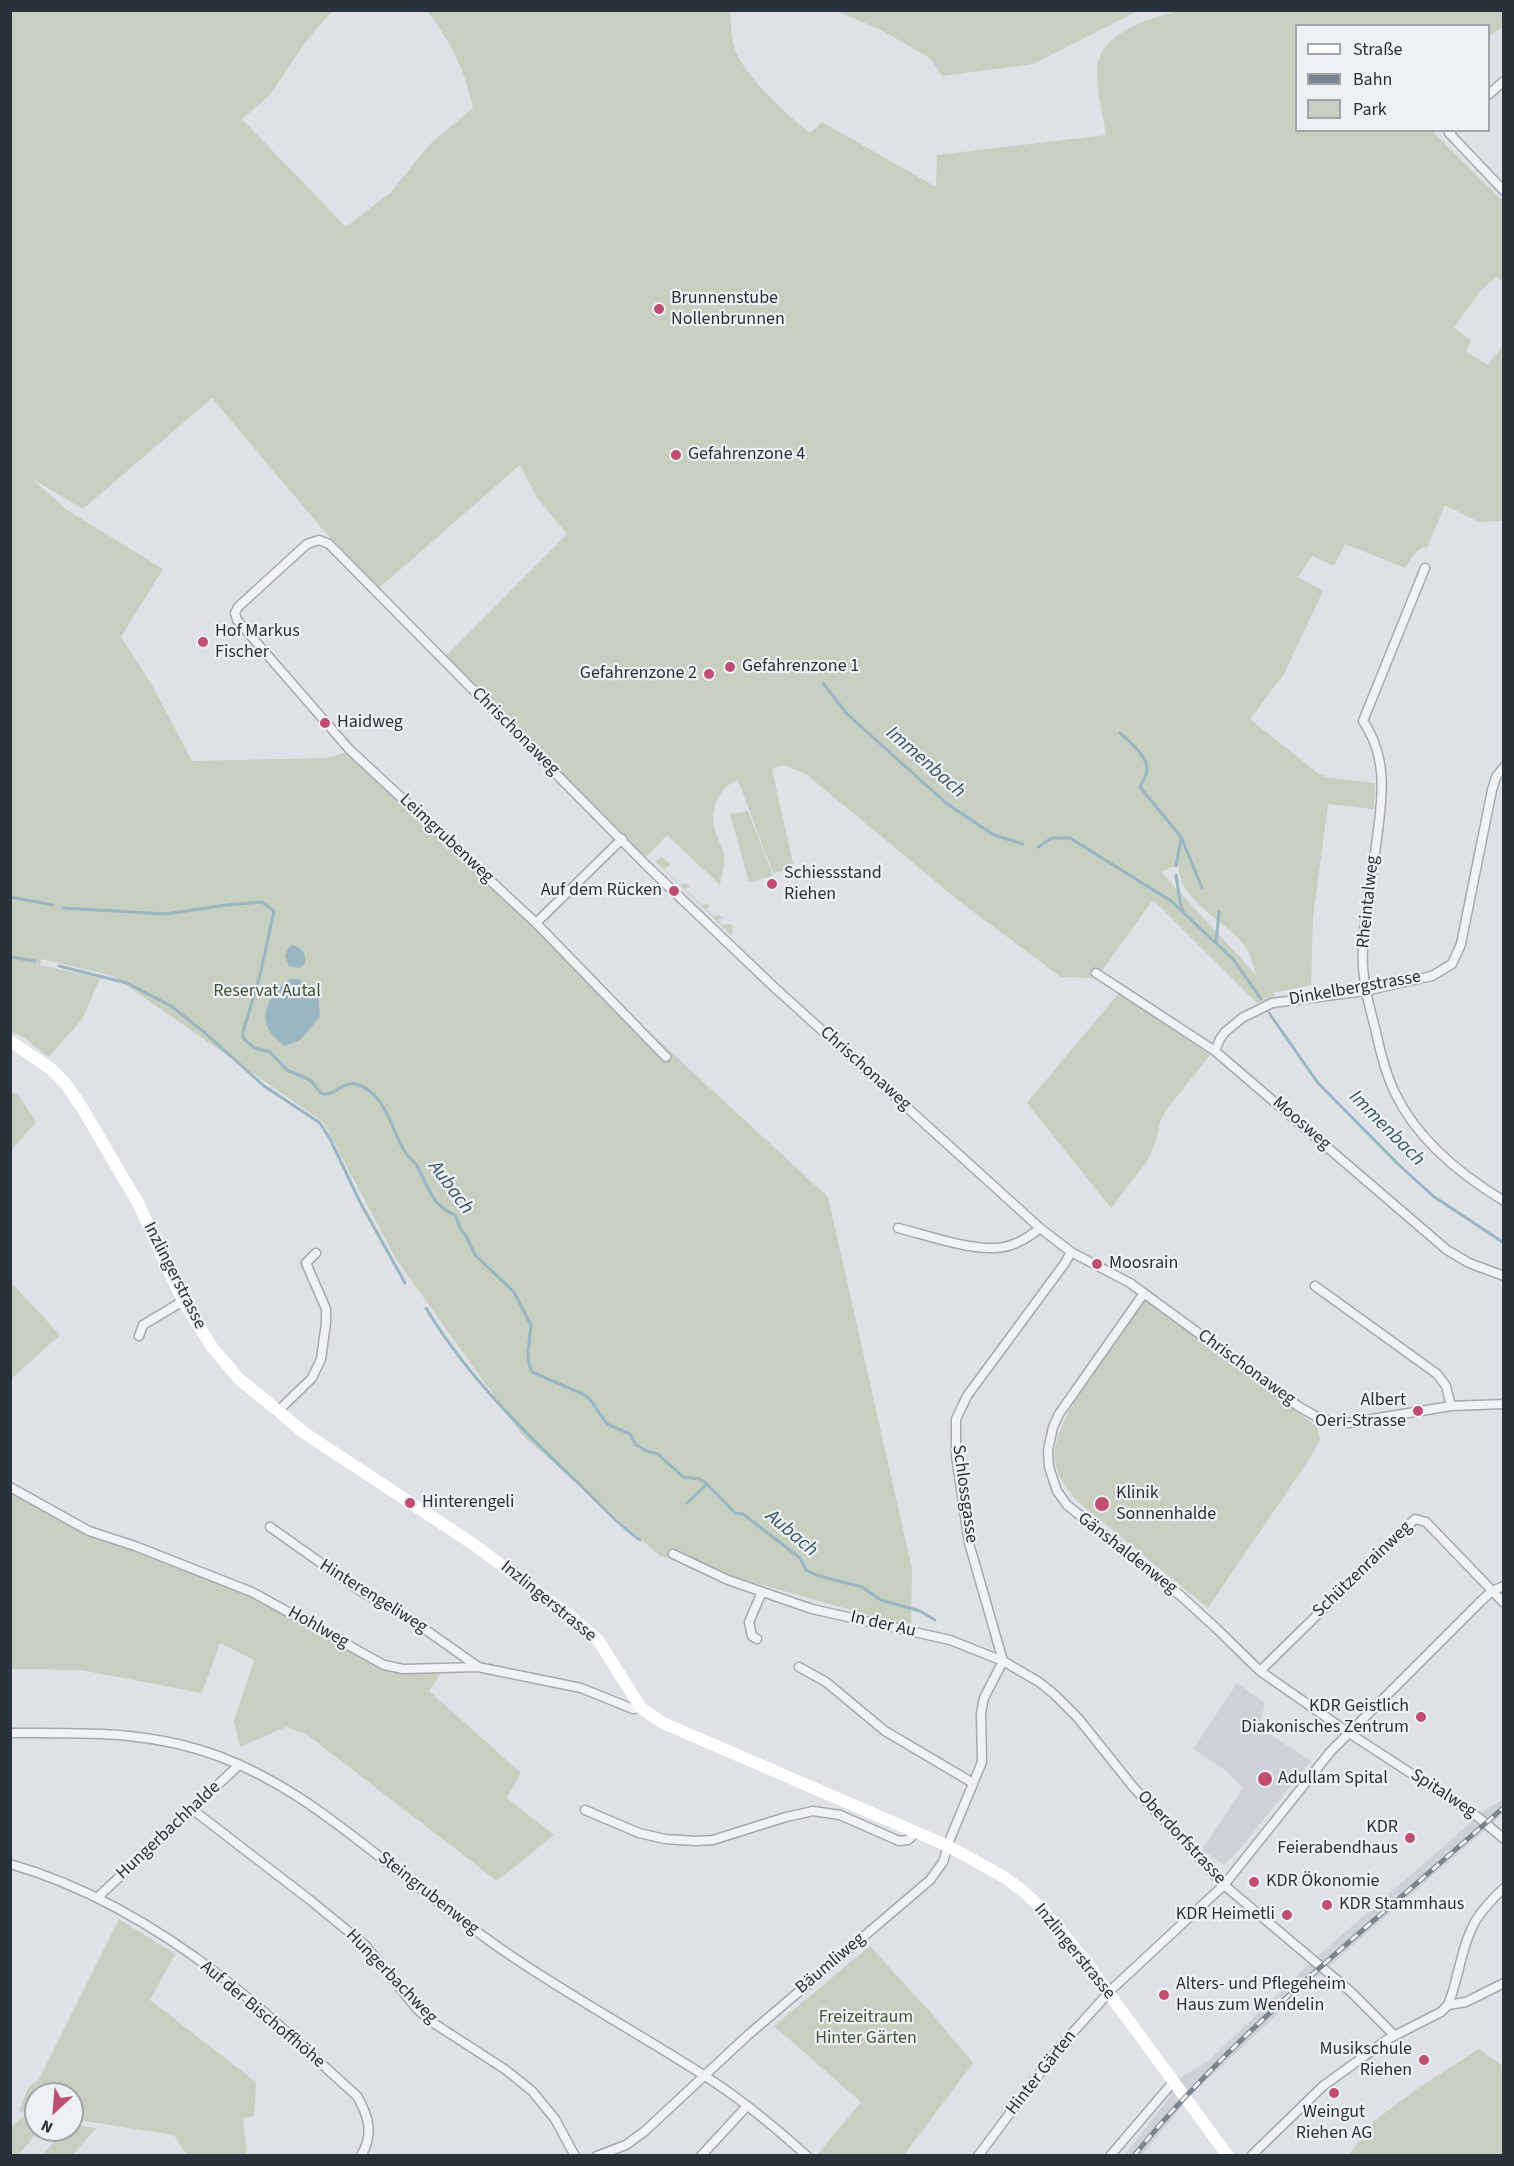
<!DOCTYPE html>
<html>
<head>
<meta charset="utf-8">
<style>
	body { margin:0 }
	#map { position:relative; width:1514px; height:2166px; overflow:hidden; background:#dee2e6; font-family:"Source Sans 3",sans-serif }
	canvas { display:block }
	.frame { position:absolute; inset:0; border:12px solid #29323b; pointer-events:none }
	.legend { position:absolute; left:1295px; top:24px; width:195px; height:108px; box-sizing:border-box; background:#edf1f4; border:2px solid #9fa5aa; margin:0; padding:8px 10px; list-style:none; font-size:18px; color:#29323b }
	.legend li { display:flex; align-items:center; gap:12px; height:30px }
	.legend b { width:30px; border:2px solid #9fa5aa }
	.north { position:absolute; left:24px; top:2082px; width:60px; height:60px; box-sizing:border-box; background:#edf1f4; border:2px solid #9fa5aa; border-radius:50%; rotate:206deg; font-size:16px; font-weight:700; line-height:24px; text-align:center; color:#29323b }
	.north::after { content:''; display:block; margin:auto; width:21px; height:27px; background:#c04e71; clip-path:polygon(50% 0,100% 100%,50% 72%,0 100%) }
</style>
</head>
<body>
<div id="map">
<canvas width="1514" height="2166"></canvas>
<div class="frame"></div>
<ul class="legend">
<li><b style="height:8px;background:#fff"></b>Straße</li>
<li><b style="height:8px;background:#79848e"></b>Bahn</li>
<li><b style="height:16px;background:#c6cfc0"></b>Park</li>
</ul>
<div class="north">N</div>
</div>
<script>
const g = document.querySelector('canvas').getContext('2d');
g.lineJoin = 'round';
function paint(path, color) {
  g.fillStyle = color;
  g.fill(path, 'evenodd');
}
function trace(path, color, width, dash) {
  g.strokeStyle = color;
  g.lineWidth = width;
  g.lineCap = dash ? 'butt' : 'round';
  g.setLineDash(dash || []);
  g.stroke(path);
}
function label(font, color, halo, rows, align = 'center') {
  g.font = font + ' "Source Sans 3",sans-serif';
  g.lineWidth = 4.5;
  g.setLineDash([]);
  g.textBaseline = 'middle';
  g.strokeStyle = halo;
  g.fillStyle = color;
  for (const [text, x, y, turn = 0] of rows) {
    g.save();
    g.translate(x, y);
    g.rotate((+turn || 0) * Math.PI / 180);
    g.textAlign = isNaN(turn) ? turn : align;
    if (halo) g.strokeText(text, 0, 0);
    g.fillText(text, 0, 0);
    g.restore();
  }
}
const built = new Path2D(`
	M1237,1683L1265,1703L1259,1727L1311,1761L1240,1849L1224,1865L1202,1850L1243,1788L1225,1770L1193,1749Z
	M1503,1799V1814L1317,1977L1194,2092L1142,2155L1124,2156L1169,2098L1174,2081L1207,2062L1313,1960L1485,1810Z`);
const green = new Path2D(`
	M10,11H332L304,44L269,96L242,119L346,227L391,192L430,144L473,108C463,65 453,46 427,11H732L730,13C731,23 731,36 734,46C742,75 787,114 810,133L822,122L936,187L937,155L1106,135C1103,115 1097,92 1097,71C1098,32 1148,20 1177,11H1503V27L1489,36L1488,26H1296V130L1432,131L1503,201V282L1496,277L1480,291L1454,328L1471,340L1466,352L1488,365L1503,345L1504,521L1479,522L1445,505L1427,548L1423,547L1414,554L1405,568L1345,544L1334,566L1312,556L1298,577L1323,591L1284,674L1250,719L1319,774L1329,778L1375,783L1374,809L1328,804L1313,918L1311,985L1273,993L1275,996L1257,1003L1153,900L1101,972L1092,978L1061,977L1054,972L959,901L806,774L784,765L772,769L794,868L773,873L738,780C718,787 709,811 715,830C717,839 724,848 724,857C725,866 721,877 720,885L667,835L642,861L445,657L567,534L537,498L520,465L379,588L324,531L212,398L83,509L32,479L67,510L163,569L121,637L153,687L192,761L327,758L346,752L828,1197L912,1569L911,1627L660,1556L522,1435L396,1259L323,1122L113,976L41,959L40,965L100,978L83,1018L49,1057L23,1037L11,1031ZM1178,864C1180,904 1222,917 1244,945C1252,955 1252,964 1256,975L1161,872Z
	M836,11H1138L1033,64L942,76L930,58L879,29Z
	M748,811L773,876L749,882L730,814Z
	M661,857L671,865L664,868L680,885L686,883L690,887L685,889L702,905L708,903L710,907L706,909L714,916L719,914L722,918L718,920L722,925L730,924L733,926L732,936L656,862Z
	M1119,993L1210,1055L1167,1109L1160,1122L1156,1141L1148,1160L1111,1208L1027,1103Z
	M11,1092L18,1094L36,1122L11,1151Z
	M11,1282L60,1335L11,1379H10Z
	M1145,1299L1317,1427L1320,1440L1308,1461L1208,1608L1077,1501C1067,1488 1057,1477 1055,1460C1050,1420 1121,1333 1145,1299Z
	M11,1489L75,1527L229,1583L379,1664L442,1671L429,1691L521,1773L507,1798L554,1835L497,1881L306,1734L286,1727L240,1747L234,1721L254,1660L220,1643L202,1693L81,1670L11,1669Z
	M119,1919L175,1954L150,2000L256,2082L254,2116L243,2118L247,2155H187L174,2135L72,2119V2094H36V2114L19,2111L29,2086L38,2081Z
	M870,1946L932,2014L973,2063L904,2155H820L818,2154L861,2102L774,2026Z
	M1479,2049L1503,2066V2155L1348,2156L1374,2121L1421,2086Z
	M24,2116L36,2117V2130H39L19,2155H11V2127Z
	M72,2124L96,2128L73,2155H43L64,2130H72Z`);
const water = new Path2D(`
	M293,945C302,949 307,953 305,963L299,968L289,966L285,955L289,947Z
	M290,979H298L318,989L320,1017L300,1040L286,1046C253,1026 264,998 290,979Z`);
const stream = new Path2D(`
	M823,683L847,714L946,803L994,835L1023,844
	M1120,733C1129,742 1147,755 1147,769C1148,775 1142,782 1140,787L1181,837L1202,888
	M1038,847L1052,838H1070L1171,901L1233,959L1261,999
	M1176,866L1181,838
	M1176,875L1180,902L1183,912
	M10,897L53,905
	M63,908L166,914L226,905L262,902L274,911L260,975L243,1032V1038L254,1048L270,1052L287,1070L310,1080L321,1093C335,1098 344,1078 359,1085C387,1096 391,1130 405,1152C408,1158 414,1160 417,1166C429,1187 430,1204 455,1215L461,1230L466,1236L475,1255L514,1292L531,1325L528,1352L529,1365L532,1372L585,1395L591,1401L607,1424L630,1434L636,1445L647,1451L658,1454L683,1477L700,1479L706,1483L735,1513L743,1514L800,1558L806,1570L816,1575L862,1587L881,1600L920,1611L935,1620
	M1216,942L1219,912
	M10,957L35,961
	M59,966L127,983L171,1006L204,1032L264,1086L320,1123L330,1139L360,1202L405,1283
	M1269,1013L1318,1083L1399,1165L1433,1196L1504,1243
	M426,1308C466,1375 523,1431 579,1484C599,1503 618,1525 640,1540
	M687,1503L707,1484`);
const street = new Path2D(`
	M1488,95L1504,81
	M1452,130L1449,133L1504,191
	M1425,568L1363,721C1391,762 1381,806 1375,853C1371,884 1364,916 1363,947C1361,975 1368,1002 1375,1028C1380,1050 1385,1072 1395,1093C1417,1139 1461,1175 1504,1201
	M536,923L622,839
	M1096,973L1215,1051L1447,1250L1469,1263L1504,1276
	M1215,1051L1220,1039L1225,1032L1242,1018L1272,1003L1365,991L1432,976L1452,964L1461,944L1492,790L1496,777L1504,767
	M666,1057L536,923L349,749L237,620L235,613L238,607L307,544L319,540L329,544L646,865L774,987L1040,1228L1071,1252L1130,1283L1298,1406L1322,1420L1348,1423L1451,1406L1504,1404
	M898,1228C926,1235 966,1249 994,1248C1011,1248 1028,1238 1040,1228
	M1315,1286L1437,1374L1446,1386L1451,1406
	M1144,1293L1059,1414L1053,1427L1048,1450L1049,1467L1057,1491L1067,1505L1181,1596L1216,1628L1260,1671L1349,1733L1478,1817L1504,1839
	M139,1336L143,1325L183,1301
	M277,1412L312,1378L321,1359L326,1323V1309L306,1263L316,1253
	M10,1487L89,1531L135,1546L252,1592L384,1665L403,1669L478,1667L581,1688L633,1709L641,1708
	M270,1527L362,1592L409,1618L477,1666
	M673,1554L728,1580L812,1609L950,1640L1003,1661L1039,1682L1054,1694L1078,1718L1134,1788L1224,1885L1350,1991L1394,2035
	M757,1639L752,1636L749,1622L762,1592
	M1003,1661L969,1543L956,1456V1419L967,1396L1065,1263L1071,1252
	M799,1667L826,1682L885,1731L973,1783
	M1260,1671L1415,1519L1426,1522L1504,1603
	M10,1733C85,1733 150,1730 221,1757C280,1780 322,1812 371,1850C416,1885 460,1921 507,1953C571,1997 640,2034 705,2076C741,2099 775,2127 807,2156
	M193,1810L310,1900L365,1945L417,2009L435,2024L506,2070L532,2091L555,2119L575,2156
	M585,1810L639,1833L665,1839L696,1841L713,1840L786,1817L813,1811L840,1815L899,1841L908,1840L917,1832
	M10,1864C87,1886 160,1929 223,1978C270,2014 313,2057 357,2096C369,2117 374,2134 361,2156
	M98,1897L239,1765
	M1448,2005C1459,1978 1461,1946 1476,1920C1484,1908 1493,1898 1504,1888
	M597,2156L626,2145L645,2131L748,2035L930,1880L943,1862L950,1839L982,1762L981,1713L984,1698L1003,1661
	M701,2156L747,2106
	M978,2156L1057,2050L1112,1989L1224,1885L1331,1751L1481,1601L1492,1591L1504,1586
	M1110,2156L1174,2081
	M1251,2156L1323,2086L1388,2039L1441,2012L1448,2005L1466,2002L1504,1983`);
const secondary = new Path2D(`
	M10,1041L51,1069L65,1083L81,1106L138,1203L183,1301L212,1347L239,1379L306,1434L473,1544L570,1616L598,1640L641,1708L663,1723L948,1846L1004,1877L1023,1891L1044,1911L1083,1958L1228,2156`);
const rail = new Path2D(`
	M1134,2156C1163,2119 1196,2085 1229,2052C1317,1966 1412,1889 1504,1807`);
const markers = [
	[659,309,6,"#c04e71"],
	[676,455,6,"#c04e71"],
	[203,642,6,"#c04e71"],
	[730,667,6,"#c04e71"],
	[709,674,6,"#c04e71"],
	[325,723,6,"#c04e71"],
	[772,884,6,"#c04e71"],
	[674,891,6,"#c04e71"],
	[1097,1264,6,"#c04e71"],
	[1418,1411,6,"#c04e71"],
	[410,1503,6,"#c04e71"],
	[1102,1504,8,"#c04e71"],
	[1421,1717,6,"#c04e71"],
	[1265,1779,8,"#c04e71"],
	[1410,1838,6,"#c04e71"],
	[1254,1882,6,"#c04e71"],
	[1327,1905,6,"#c04e71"],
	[1287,1915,6,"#c04e71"],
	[1164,1995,6,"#c04e71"],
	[1424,2060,6,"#c04e71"],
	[1334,2093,6,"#c04e71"]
];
const poiNames = [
	["Brunnenstube",671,299],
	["Nollenbrunnen",671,320],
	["Gefahrenzone 4",688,455],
	["Hof Markus",215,632],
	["Fischer",215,653],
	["Gefahrenzone 1",742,667],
	["Gefahrenzone 2",697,674,"right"],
	["Haidweg",337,723],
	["Schiessstand",784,874],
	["Riehen",784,895],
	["Auf dem Rücken",662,891,"right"],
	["Moosrain",1109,1264],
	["Albert",1406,1401,"right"],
	["Oeri-Strasse",1406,1422,"right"],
	["Klinik",1116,1494],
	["Sonnenhalde",1116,1515],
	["Hinterengeli",422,1503],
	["KDR Geistlich",1409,1707,"right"],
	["Diakonisches Zentrum",1409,1728,"right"],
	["Adullam Spital",1278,1779],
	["KDR",1398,1828,"right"],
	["Feierabendhaus",1398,1849,"right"],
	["KDR Ökonomie",1266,1882],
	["KDR Stammhaus",1339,1905],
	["KDR Heimetli",1275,1915,"right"],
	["Alters- und Pflegeheim",1176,1985],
	["Haus zum Wendelin",1176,2006],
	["Musikschule",1412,2050,"right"],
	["Riehen",1412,2071,"right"],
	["Weingut",1334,2113,"center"],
	["Riehen AG",1334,2134,"center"]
];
const streetNames = [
	["Chrischonaweg",515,732,45],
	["Leimgrubenweg",446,839,43],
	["Rheintalweg",1369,902,-84],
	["Dinkelbergstrasse",1355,989,-10],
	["Chrischonaweg",865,1069,42],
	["Moosweg",1301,1124,41],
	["Inzlingerstrasse",174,1276,63],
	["Chrischonaweg",1246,1368,36],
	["Schlossgasse",964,1494,82],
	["Gänshaldenweg",1127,1554,38],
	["Schützenrainweg",1363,1570,-44],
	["Hinterengeliweg",373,1597,32],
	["Inzlingerstrasse",548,1602,39],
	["In der Au",883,1625,13],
	["Hohlweg",318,1628,29],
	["Spitalweg",1443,1794,33],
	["Hungerbachhalde",169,1831,-43],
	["Oberdorfstrasse",1181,1838,47],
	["Steingrubenweg",428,1894,38],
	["Inzlingerstrasse",1074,1952,51],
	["Bäumliweg",831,1964,-40],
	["Hungerbachweg",391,1977,46],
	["Auf der Bischoffhöhe",262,2015,40],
	["Hinter Gärten",1042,2073,-52]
];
const parkNames = [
	["Reservat Autal",267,992],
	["Freizeitraum",866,2018],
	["Hinter Gärten",866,2039]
];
const waterNames = [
	["Immenbach",925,763,41],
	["Immenbach",1386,1129,45],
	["Aubach",450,1188,53],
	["Aubach",791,1534,40]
];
paint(built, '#ccd2d7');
paint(green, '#c6cfc0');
paint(water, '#9cb5c3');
trace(stream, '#9cb5c3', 3);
trace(street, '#a4aaaf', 11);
trace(street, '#f0f2f5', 8);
trace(secondary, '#fff', 12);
trace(rail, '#79848e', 5);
trace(rail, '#edf1f4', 3, [9]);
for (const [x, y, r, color] of markers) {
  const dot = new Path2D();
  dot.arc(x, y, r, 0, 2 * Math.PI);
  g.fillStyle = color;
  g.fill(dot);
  trace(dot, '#edf1f4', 2);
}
label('18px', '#29323b', '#edf1f4', poiNames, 'left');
label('18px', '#29323b', '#edf1f4', streetNames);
label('18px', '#425537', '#edf1f4', parkNames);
label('italic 20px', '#37566b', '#edf1f4', waterNames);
</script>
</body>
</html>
